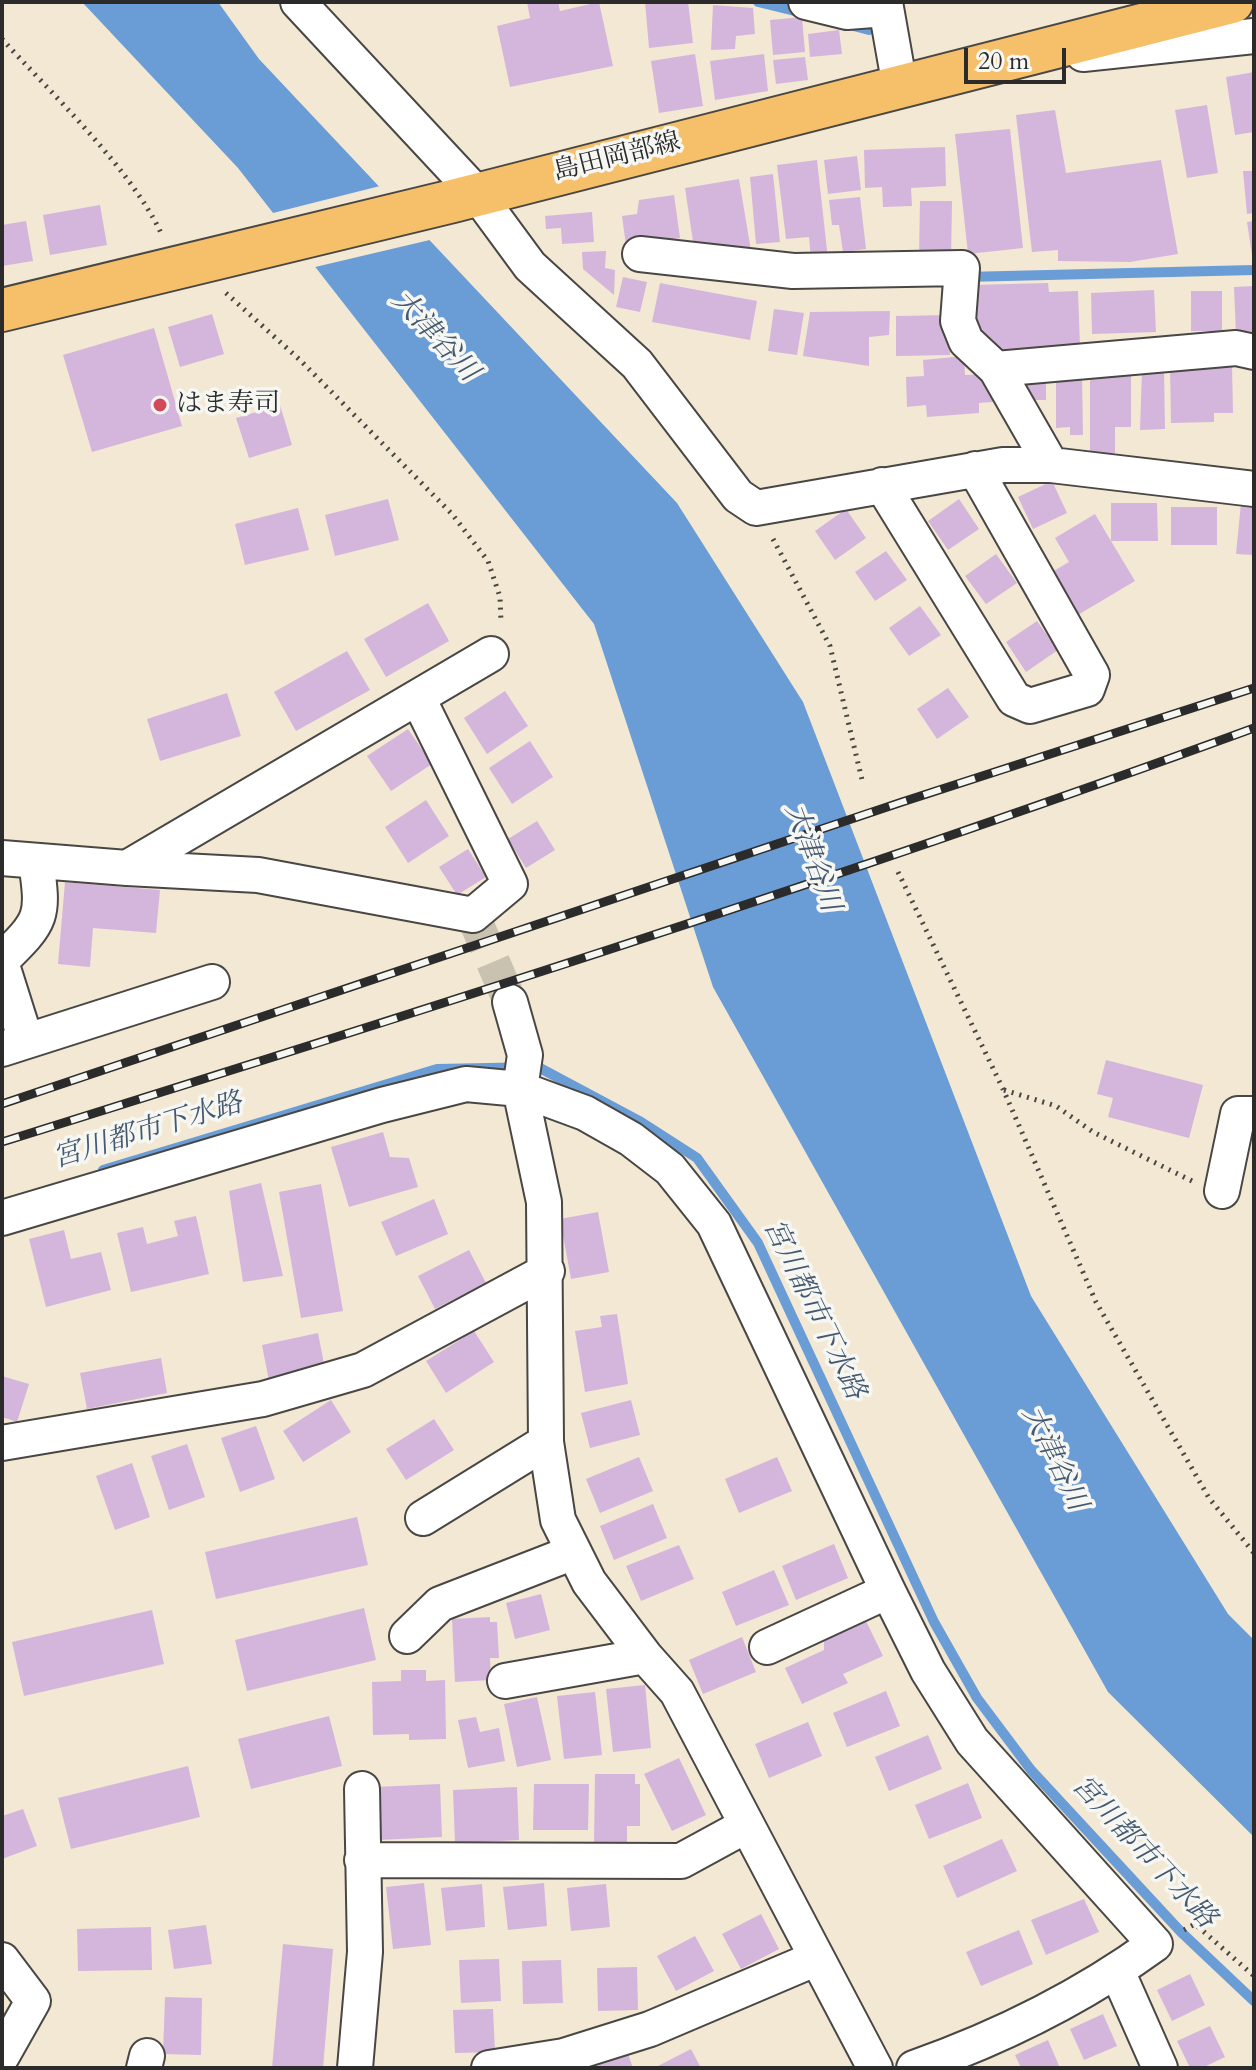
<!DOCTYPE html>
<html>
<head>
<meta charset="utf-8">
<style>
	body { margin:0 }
	#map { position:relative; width:1256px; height:2070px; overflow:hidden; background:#f2e8d3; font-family:Cardo,serif }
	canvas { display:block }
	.frame { position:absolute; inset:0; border:4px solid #2b2b2b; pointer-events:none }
	.scale { position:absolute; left:964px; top:48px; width:102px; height:36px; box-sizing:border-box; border:4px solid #2b2b2b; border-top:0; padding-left:10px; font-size:24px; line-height:28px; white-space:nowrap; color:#2b2b2b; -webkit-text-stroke:6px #f6f6f2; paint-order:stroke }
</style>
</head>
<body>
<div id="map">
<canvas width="1256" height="2070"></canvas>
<div class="frame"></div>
<div class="scale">20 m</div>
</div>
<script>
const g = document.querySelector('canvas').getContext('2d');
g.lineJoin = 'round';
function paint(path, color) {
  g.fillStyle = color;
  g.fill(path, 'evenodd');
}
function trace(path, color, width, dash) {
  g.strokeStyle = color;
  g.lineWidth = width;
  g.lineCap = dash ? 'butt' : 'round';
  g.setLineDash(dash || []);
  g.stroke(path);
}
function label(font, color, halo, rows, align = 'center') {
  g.font = font + ' Cardo,"Noto Serif JP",serif';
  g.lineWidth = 7;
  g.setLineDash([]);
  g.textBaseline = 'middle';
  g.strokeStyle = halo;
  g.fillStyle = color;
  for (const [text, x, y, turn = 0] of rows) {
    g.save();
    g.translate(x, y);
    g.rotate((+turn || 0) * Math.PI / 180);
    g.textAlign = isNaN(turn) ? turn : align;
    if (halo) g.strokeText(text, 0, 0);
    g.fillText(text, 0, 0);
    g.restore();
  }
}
const water = new Path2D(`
	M82,2H218L259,59L677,503L803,702L1031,1296L1228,1614L1254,1640V1837L1108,1692L713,987L594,624L238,168Z`);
const pier = new Path2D(`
	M384,185L434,239L311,268L269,214Z`);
const stream = new Path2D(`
	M758,2L803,13
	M850,25L869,30
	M965,277L1254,270
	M103,1170L437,1069L538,1067L641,1122L697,1158L758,1243L934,1622L977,1698L1031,1770L1181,1932L1254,2001`);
const building = new Path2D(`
	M527,2H558L560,11L599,2L613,66L510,87L497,26L530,18Z
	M645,2H688L693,43L649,48Z
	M713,5L753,8L755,34L736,36L735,49L711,50Z
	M802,17L805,52L773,55L770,20Z
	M839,30L842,54L810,57L808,34Z
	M695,54L703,106L659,113L651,61Z
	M764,54L768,91L715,100L710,61Z
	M805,57L808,80L776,84L773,60Z
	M1254,72V132L1235,135L1226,77Z
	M1207,105L1218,173L1187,178L1175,110Z
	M1055,110L1066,173L1161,160L1178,254L1130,262L1058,261V250L1032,252L1016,115Z
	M1010,129L1023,248L968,254L955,134Z
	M945,147L946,186L911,188L912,206L883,207L882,187L865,188L864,150Z
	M857,156L861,190L828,194L824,160Z
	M817,160L828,259L811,260L809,237L786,239L777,165Z
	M1243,171H1254V213L1247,214Z
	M773,174L780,242L756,244L750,177Z
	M739,179L751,251L695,255L685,188Z
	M674,195L680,238L626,245L622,216L637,214L639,200Z
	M860,197L866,249L843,252L839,225H832L829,200Z
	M920,201H952L951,259L919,258Z
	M100,205L107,245L50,255L43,215Z
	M592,212L594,242L562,244L561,228L546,229L545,216Z
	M26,221L33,261L2,266V225Z
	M1254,221V254L1252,255L1247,222Z
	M606,251L605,268L615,270L614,295L583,269L582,252Z
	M623,277L647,282L640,312L616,307Z
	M660,283L757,301L750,340L652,322Z
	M1048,283L1049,292L1078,291L1080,347L990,352L973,331L972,285Z
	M1254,286V335L1236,336L1234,287Z
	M1154,290L1156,332L1092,334L1091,293Z
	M1191,291H1222V331H1191Z
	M774,309L804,313L797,355L768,351Z
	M890,311L889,335L869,337V366L803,356L810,312Z
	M212,314L224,354L180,367L168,327Z
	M950,315V355L896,356V316Z
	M154,328L182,426L92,452L63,355Z
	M964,356L965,375L991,374L993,402L979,403V413L927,417L926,405L907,407L906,377L924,376L923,360Z
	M1232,365L1233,413H1214V422L1171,423L1170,366Z
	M1164,369L1165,429L1140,430L1142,370Z
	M1090,370H1131V427H1115V453H1090Z
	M1046,374V400H1029V390H1018V375Z
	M1082,375L1083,435H1070V427L1056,428V376Z
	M280,405L292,445L249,458L236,418Z
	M1052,481L1067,513L1033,529L1018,497Z
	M388,499L399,540L335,556L325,515Z
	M959,499L979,529L948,550L928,521Z
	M1111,503H1157L1158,541H1111L1135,581L1071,619L1045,576L1069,562L1055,538L1095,514L1111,541Z
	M1241,503L1254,504V555L1236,554Z
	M1171,507H1217V545H1171Z
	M298,508L309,550L245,565L235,524Z
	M846,509L866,538L835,560L815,531Z
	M886,551L907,580L875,601L855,572Z
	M996,554L1017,583L986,604L965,576Z
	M428,603L449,641L386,677L364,639Z
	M920,606L941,635L909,656L889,628Z
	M1037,621L1058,650L1026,672L1006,642Z
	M347,651L370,690L296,731L274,692Z
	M948,688L969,717L937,739L917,709Z
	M505,691L528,726L487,754L464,718Z
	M227,693L241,736L160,761L147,719Z
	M408,729L432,764L391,791L367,756Z
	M530,741L553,777L512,804L489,768Z
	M426,800L449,836L408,863L385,827Z
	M537,821L555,850L526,868L508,839Z
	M468,849L486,877L457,895L439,867Z
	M65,882L160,890L156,933L93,928L90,967L58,964Z
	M1106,1060L1203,1085L1189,1138L1108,1117L1113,1098L1097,1094Z
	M383,1132L390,1157L409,1158L418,1187L349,1207L331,1147Z
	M261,1183L283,1276L243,1282L229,1191Z
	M321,1184L343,1311L301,1318L279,1192Z
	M434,1199L448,1234L396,1256L381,1222Z
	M598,1212L609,1272L571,1279L560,1219Z
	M196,1216L209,1274L131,1292L117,1233L143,1227L147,1244L178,1236L174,1221Z
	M64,1230L71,1259L101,1252L111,1290L46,1307L29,1239Z
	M469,1250L486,1283L435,1309L418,1276Z
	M617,1314L628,1384L585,1392L575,1331L602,1327L600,1316Z
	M474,1331L494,1362L446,1393L426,1361Z
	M318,1333L325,1369L269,1381L262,1345Z
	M161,1358L167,1393L87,1409L80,1373Z
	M2,1376L29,1384L17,1422L2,1417Z
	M331,1400L351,1432L303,1462L283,1431Z
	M631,1400L640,1435L590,1448L581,1413Z
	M434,1419L454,1450L406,1480L386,1449Z
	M256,1426L275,1479L240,1492L221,1438Z
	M187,1444L205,1497L169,1510L151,1456Z
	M639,1457L653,1491L600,1513L586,1479Z
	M777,1457L792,1491L739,1513L725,1479Z
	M132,1463L150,1517L115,1530L96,1476Z
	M653,1504L667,1538L614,1560L600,1526Z
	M357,1517L368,1565L216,1599L205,1552Z
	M834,1544L848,1578L796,1600L782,1566Z
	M679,1545L694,1579L641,1601L626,1566Z
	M774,1570L789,1605L736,1626L722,1592Z
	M541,1594L550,1630L515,1639L506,1603Z
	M364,1608L376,1660L247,1691L235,1640Z
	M152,1610L164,1664L24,1696L12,1642Z
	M490,1617V1622H497L499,1658H490L491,1680L455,1682L452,1619Z
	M866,1621L883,1656L843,1674L848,1683L802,1704L785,1668L824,1650V1640Z
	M742,1637L756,1672L703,1694L689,1660Z
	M401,1670H426V1681L445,1680L446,1739L409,1740V1734L373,1735L372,1682L401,1681Z
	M645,1685L651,1748L613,1752L606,1689Z
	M886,1691L900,1726L847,1747L833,1713Z
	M595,1692L602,1755L564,1759L557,1696Z
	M537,1697L551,1760L517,1767L504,1704Z
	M329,1716L342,1766L251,1789L238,1739Z
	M476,1717L480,1732L499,1728L505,1761L468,1768L458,1720Z
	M808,1722L822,1756L769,1778L755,1744Z
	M928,1735L942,1769L889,1791L875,1757Z
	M679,1758L706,1815L672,1831L644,1774Z
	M188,1766L200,1817L71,1849L58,1798Z
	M595,1774H635V1784H640V1826H627V1847L594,1846Z
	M968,1783L982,1818L929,1839L915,1805Z
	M440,1784L442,1837L378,1840L375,1787Z
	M534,1784H589L588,1830H533Z
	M517,1787L519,1840L455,1843L453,1790Z
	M23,1809L37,1846L2,1859V1816Z
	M1002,1839L1017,1871L957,1898L943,1866Z
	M424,1883L431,1945L393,1949L386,1887Z
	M544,1883L547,1926L508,1930L503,1887Z
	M482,1884L485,1927L446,1931L441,1888Z
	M606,1884L610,1927L571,1931L567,1888Z
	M1084,1899L1099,1932L1046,1955L1031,1920Z
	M761,1914L779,1949L741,1969L722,1934Z
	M206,1925L212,1964L174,1969L168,1930Z
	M151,1927L152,1970L78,1971L77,1929Z
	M1019,1930L1033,1964L981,1986L966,1952Z
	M695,1936L714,1971L676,1991L657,1956Z
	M283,1944L333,1949L323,2068H272Z
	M499,1959L501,2001L461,2003L459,1960Z
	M561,1960L563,2003L523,2004L522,1961Z
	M637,1967L638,2010L598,2011L597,1968Z
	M1190,1974L1205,2005L1172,2021L1157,1990Z
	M165,1997L202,1998L201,2055L163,2054Z
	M493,2009L495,2052L455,2053L453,2010Z
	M1103,2014L1117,2046L1084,2060L1070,2029Z
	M1210,2026L1225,2057L1202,2068H1190L1177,2041Z
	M1048,2040L1060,2068H1021L1015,2055Z
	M691,2049L701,2068H654Z
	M628,2054L633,2068H588V2067Z`);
const minorTunnel = new Path2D(`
	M473,915L510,1002`);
const path = new Path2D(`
	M2,39C50,92 131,169 161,233
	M226,293L300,360L452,514L488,561L500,597L501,622
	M773,539L830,646L863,784
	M898,872L1003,1089L1096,1302L1209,1498L1254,1553
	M1004,1090L1056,1106L1093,1132L1192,1181
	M1184,1930L1195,1924L1254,1976`);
const minor = new Path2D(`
	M298,2L477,194L530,266L637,364L738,496L756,508L1003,465H1051L1254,489
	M806,2L847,12L886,9
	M885,2L900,87
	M1083,54L1254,36
	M640,254L793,271L962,268L958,321L966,341L996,369L1051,465
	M996,369L1236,348L1254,352
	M882,485L1014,699L1030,706L1087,689L1092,675L975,469
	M2,858L127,868L491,654
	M127,868L258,875L473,915L510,884L418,698
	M2,960C43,920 44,917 36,861
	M2,965L26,1041
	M510,1002L525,1055L520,1089L544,1202L546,1442L558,1520L589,1582L645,1656L677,1692L875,2068
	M2,1049L212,982
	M1222,1191L1238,1114H1254
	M2,1218L382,1105L466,1084L520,1089L585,1113L631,1139L670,1169L714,1224L888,1591L928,1671L972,1741L1155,1944C1082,1997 999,2038 914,2068
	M2,1443L263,1399L363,1370L547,1271
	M423,1518L546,1442
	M407,1636L440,1604L574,1552
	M767,1647L888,1591
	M505,1681L645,1656
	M362,1860L681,1861L747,1825
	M2,1960L33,2001L2,2056
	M1117,1971L1160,2068
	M144,2068L147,2056
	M355,2068L365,1952L362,1789
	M489,2068L564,2056L650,2029L817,1958`);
const major = new Path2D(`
	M2,310L453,201L1232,2`);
const rail = new Path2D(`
	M2,1104L902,802L1254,688
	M2,1142C422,1011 841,879 1254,728`);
const markers = [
	[160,405,8,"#d1495b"]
];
const streetNames = [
	["島田岡部線",617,158,-14]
];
const poiNames = [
	["はま寿司",176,405]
];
const waterNames = [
	["大津谷川",434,337,47],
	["大津谷川",811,858,70],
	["宮川都市下水路",148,1132,-17],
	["宮川都市下水路",813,1310,64],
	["大津谷川",1053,1459,64],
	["宮川都市下水路",1143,1853,47]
];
paint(water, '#6a9dd6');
paint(pier, '#f2e8d3');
trace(stream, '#6a9dd6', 10);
paint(building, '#d4b6dd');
trace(minorTunnel, '#cac2b1', 34, [34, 17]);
trace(minor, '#494744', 38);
trace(major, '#494744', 46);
trace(path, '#494744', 5, [2, 6]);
trace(minor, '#fff', 34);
trace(major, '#f6c06b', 42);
trace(rail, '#2b2b2b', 9);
trace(rail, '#f6f6f2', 6, [18]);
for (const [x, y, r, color] of markers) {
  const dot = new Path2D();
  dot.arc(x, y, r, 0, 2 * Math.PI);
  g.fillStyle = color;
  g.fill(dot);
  trace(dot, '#f6f6f2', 3);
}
label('26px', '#2b2b2b', '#f6f6f2', streetNames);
label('26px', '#2b2b2b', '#f6f6f2', poiNames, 'left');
label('italic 28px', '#44596f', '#f6f6f2', waterNames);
</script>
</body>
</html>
